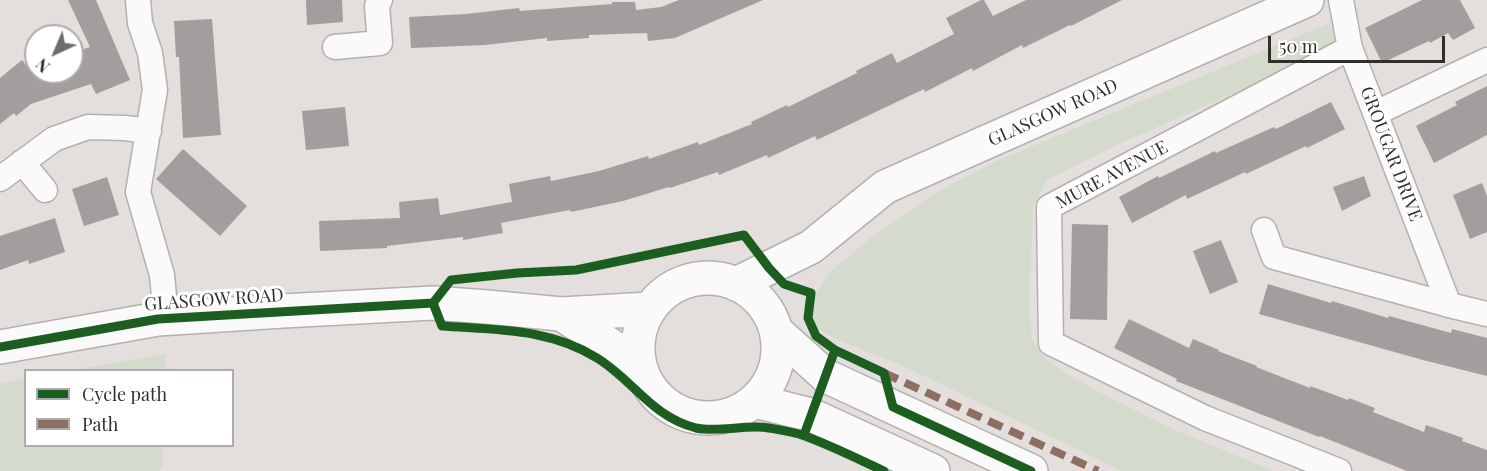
<!DOCTYPE html>
<html>
<head>
<meta charset="utf-8">
<style>
	body { margin:0 }
	#map { position:relative; width:1487px; height:471px; overflow:hidden; background:#e4dedc; font-family:"Playfair Display",serif }
	canvas { display:block }
	.legend { position:absolute; left:24px; top:369px; width:210px; height:78px; box-sizing:border-box; background:#fff; border:2px solid #adabab; margin:0; padding:8px 10px; list-style:none; font-size:18px; color:#312e2c }
	.legend li { display:flex; align-items:center; gap:12px; height:30px }
	.legend b { width:30px; border:2px solid #adabab }
	.north { position:absolute; left:24px; top:24px; width:60px; height:60px; box-sizing:border-box; background:#fff; border:2px solid #adabab; border-radius:50%; rotate:224deg; font-size:16px; font-weight:700; line-height:24px; text-align:center; color:#312e2c }
	.north::after { content:''; display:block; margin:auto; width:21px; height:27px; background:#706c6a; clip-path:polygon(50% 0,100% 100%,50% 72%,0 100%) }
	.scale { position:absolute; left:1268px; top:36px; width:177px; height:27px; box-sizing:border-box; border:3px solid #312e2c; border-top:0; padding-left:8px; font-size:18px; line-height:21px; white-space:nowrap; color:#312e2c; -webkit-text-stroke:4px #fff; paint-order:stroke }
</style>
</head>
<body>
<div id="map">
<canvas width="1487" height="471"></canvas>
<ul class="legend">
<li><b style="height:8px;background:#1b5e20"></b>Cycle path</li>
<li><b style="height:8px;background:#8d6e63"></b>Path</li>
</ul>
<div class="north">N</div>
<div class="scale">50 m</div>
</div>
<script>
const g = document.querySelector('canvas').getContext('2d');
g.lineJoin = 'round';
function paint(path, color) {
  g.fillStyle = color;
  g.fill(path, 'evenodd');
}
function trace(path, color, width, dash) {
  g.strokeStyle = color;
  g.lineWidth = width;
  g.lineCap = dash ? 'butt' : 'round';
  g.setLineDash(dash || []);
  g.stroke(path);
}
function label(font, color, halo, rows, align = 'center') {
  g.font = font + ' "Playfair Display",serif';
  g.lineWidth = 6;
  g.setLineDash([]);
  g.textBaseline = 'middle';
  g.strokeStyle = halo;
  g.fillStyle = color;
  for (const [text, x, y, turn = 0] of rows) {
    g.save();
    g.translate(x, y);
    g.rotate((+turn || 0) * Math.PI / 180);
    g.textAlign = isNaN(turn) ? turn : align;
    if (halo) g.strokeText(text, 0, 0);
    g.fillText(text, 0, 0);
    g.restore();
  }
}
const green = new Path2D(`
	M1328,24L1334,28L1337,40L1328,52L1290,70L1205,106L1121,143L1047,180L1033,206L1029,306L1032,339L1044,357L1064,372L1099,392L1164,425L1273,471H1122L899,364L838,340L816,328L812,311L814,296L829,273L869,239L939,191L999,160Z
	M166,354L165,370H72Z
	M25,379L26,446H162V468L158,471H0V383Z`);
const building = new Path2D(`
	M68,0H96L130,80L96,94L91,84L31,104L16,116L14,113L0,124V78L22,60L32,72H72V53L90,47Z
	M306,0H342L343,22L307,25Z
	M679,0H763L675,38L648,41L647,33L589,35V38L547,41V38L485,45L411,48L409,17L466,14L519,8L520,11L612,4V2H635L636,10L661,7Z
	M981,0H984L993,16L1026,0H1122L1071,26L1070,25L1023,48L1022,45L973,71L972,68L925,92L924,89L817,140L815,136L768,158L767,155L719,175L718,172L670,188L669,187L623,201L571,212L570,210L501,223L503,233L463,240V237L387,246V248L320,251L319,221L400,218L399,202L438,198L440,215L512,202L509,184L550,176L551,181L599,171L648,156L649,159L698,142L699,145L752,124L751,122L787,105L788,107L857,73L856,71L892,53L897,63L954,34L946,18Z
	M1422,0H1460L1475,28L1453,40L1448,33L1430,43L1429,41L1382,63L1365,28Z
	M212,19L221,135L183,138L179,57H176L174,21Z
	M1487,86V135L1434,163L1416,126L1457,105L1455,102Z
	M1331,102L1345,129L1307,148L1306,146L1246,174L1245,172L1187,199L1186,195L1132,223L1119,197L1158,176L1159,178L1215,151L1216,153L1274,127L1276,129Z
	M345,107L349,146L306,150L302,111Z
	M183,149L247,206L220,236L156,179Z
	M1364,176L1371,196L1342,211L1333,187Z
	M107,177L119,215L84,226L72,189Z
	M1482,183L1487,196V232L1470,239L1453,195Z
	M55,218L65,252L29,264L28,260L0,270V236Z
	M1072,224L1108,225L1107,320L1070,319Z
	M1221,240L1238,282L1210,294L1193,251Z
	M1268,284L1331,303L1332,301L1388,318L1389,316L1451,333L1452,329L1487,338V376L1423,360L1259,314Z
	M1129,319L1189,348L1193,339L1219,350L1218,351L1257,366L1256,367L1310,388V386L1348,400L1349,398L1375,408L1373,412L1424,432L1426,425L1463,438L1462,441L1487,450V471H1407L1320,436L1319,437L1176,381L1177,379L1114,348Z`);
const street = new Path2D(`
	M138,0L140,23L150,53L155,90L138,192L162,275L166,318
	M1341,0L1350,48L1449,305
	M335,47L380,43L377,6L380,0
	M1376,113L1487,60
	M22,162L45,190
	M0,179L54,139L88,127L125,128L149,131
	M1264,230L1274,257L1449,305L1487,314
	M1339,471L1205,418L1051,343L1049,207L1350,48`);
const secondary = new Path2D(`
	M638 348a70 70 0 1 1 140 0a70 70 0 1 1-140 0Z
	M736,284L811,247L885,187L1307,0
	M561,314L640,364
	M777,332L826,376L1031,471
	M0,347L158,319L283,311L433,303L487,307L561,314L650,309
	M755,401L811,415L933,471`);
const quiet = new Path2D(`
	M884,373L1098,471`);
const cycleway = new Path2D(`
	M433,303L451,280L517,273L576,270L744,235L769,268L784,284L811,293L808,318L816,336L835,350L884,373L893,407L1031,471
	M433,303L442,326C496,330 549,328 597,358C633,380 652,417 696,428C719,433 746,424 769,428C781,430 794,432 805,436C832,446 858,459 884,471
	M0,347L158,319L433,303
	M804,435L835,350`);
const streetNames = [
	["GLASGOW ROAD",1053,113,-24],
	["GROUGAR DRIVE",1391,154,69],
	["MURE AVENUE",1112,175,-28],
	["GLASGOW ROAD",214,300,-4]
];
paint(green, '#d4dbcc');
paint(building, '#a39e9d');
trace(street, '#b5b0ae', 27);
trace(secondary, '#b5b0ae', 36);
trace(street, '#fbfafa', 24);
trace(secondary, '#fbfafa', 33);
trace(quiet, '#8d6e63', 8, [15, 8]);
trace(cycleway, '#1b5e20', 9);
label('18px', '#312e2c', '#fff', streetNames);
</script>
</body>
</html>
